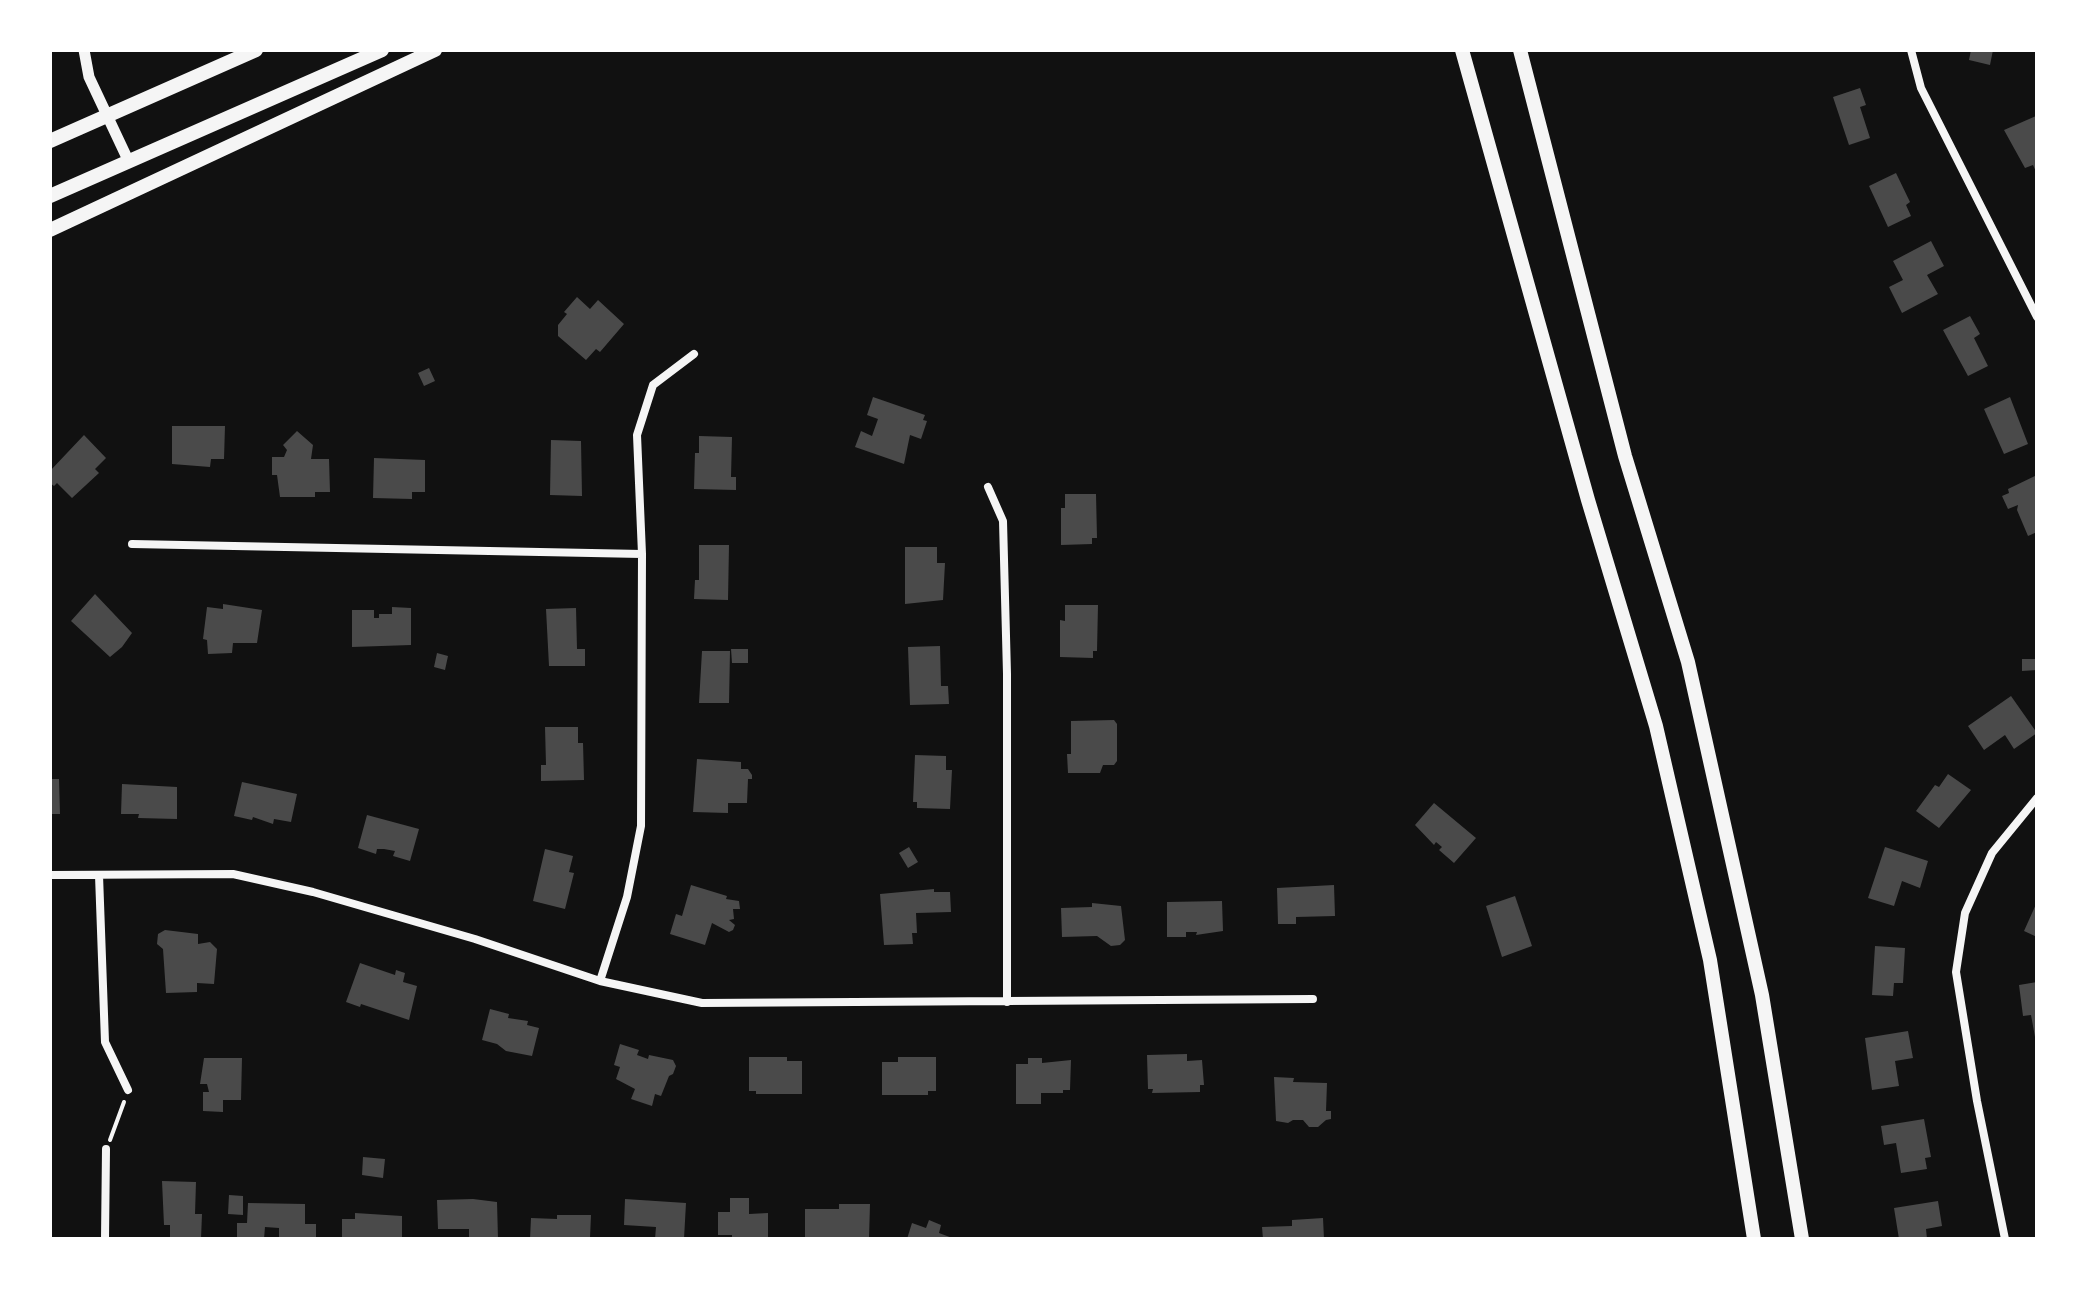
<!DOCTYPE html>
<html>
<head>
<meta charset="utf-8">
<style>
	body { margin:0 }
	#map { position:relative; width:2087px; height:1289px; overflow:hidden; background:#111; font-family:Rubik,sans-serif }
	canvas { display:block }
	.frame { position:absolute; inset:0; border:52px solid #fff; pointer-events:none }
</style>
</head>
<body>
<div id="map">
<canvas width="2087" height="1289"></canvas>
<div class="frame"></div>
</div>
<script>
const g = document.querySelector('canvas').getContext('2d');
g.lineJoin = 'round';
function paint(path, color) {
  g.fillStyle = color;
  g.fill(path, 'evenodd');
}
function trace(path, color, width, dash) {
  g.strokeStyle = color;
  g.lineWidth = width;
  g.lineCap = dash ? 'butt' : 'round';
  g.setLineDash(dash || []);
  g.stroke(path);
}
const building = new Path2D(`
	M1971,50H1993L1990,65L1969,60Z
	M1860,88L1866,105L1860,107L1870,138L1849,145L1833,97Z
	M2036,116L2037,118V174L2033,165L2025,168L2004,130Z
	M1896,173L1910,202L1906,205L1911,216L1888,227L1869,186Z
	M1931,241L1944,266L1927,275L1938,294L1902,313L1889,287L1903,280L1893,261Z
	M577,297L590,309L598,300L624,324L600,352L596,349L586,360L558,336V325L567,314L564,312Z
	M1970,316L1980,334L1974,338L1988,366L1968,376L1943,330Z
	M429,368L435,381L424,386L418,373Z
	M873,397L925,415L923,420L927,421L921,439L910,435L904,464L855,447L861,431L872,436L878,419L867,415Z
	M2010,397L2028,444L2004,454L1984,409Z
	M172,426H225L224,459H211L210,467L172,464Z
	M297,431L313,445L311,459H329L330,492H315V497H280L277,475H272V457H284L287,450L283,445Z
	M84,435L106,458L95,469L99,473L72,498L57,483L54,486L50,483V471Z
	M699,436L732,437L731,477H736V490L694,489L695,453H699Z
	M551,440L581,441L582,496L550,495Z
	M374,458L425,460V492H412V499L373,498Z
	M2037,475V532L2028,536L2017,510L2018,505L2008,509L2002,496L2009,493L2008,489Z
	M1065,494H1096L1097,538H1092V544L1061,545V508H1065Z
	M699,545H729L728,600L694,599L695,580H699Z
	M905,547H937V563H945L943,600L905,604Z
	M95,594L132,633L122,647L110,657L71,621Z
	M223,604L262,610L257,643H233L232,653L208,654L207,640L203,639L207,607L223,609Z
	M1065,605H1098L1097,651H1093V658L1060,657V620L1065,621Z
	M392,607L411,608V645L352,647V610H374V618H379V614H392Z
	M576,608L577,649H585V666H549L546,609Z
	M940,646L941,686H948L949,704L910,705L908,647Z
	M731,649H748V663H732Z
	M702,651H730L729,703H699Z
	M437,653L448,656L445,670L434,667Z
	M2022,659H2037V670L2022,671Z
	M2011,696L2037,733L2014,749L2005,735L1984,750L1968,726Z
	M1114,720L1117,724V761L1114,765H1103L1100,773H1068L1067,754H1071V721Z
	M545,727H578V743H583L584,780L541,781V765H546Z
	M915,755L946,756V770H952L950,809L917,808V802H913Z
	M697,759L741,762V769H748L752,775V779H748L747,803H728V813L693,812Z
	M1948,774L1971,790L1939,828L1916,811L1935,785L1939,787Z
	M50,779H59L60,814H50Z
	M242,782L297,794L291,822L274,819L273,824L253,817L252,820L234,816Z
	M122,784L177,787V819L138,818L139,814H121Z
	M1434,803L1476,838L1454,863L1439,850L1442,847L1436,842L1434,845L1415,825Z
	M367,815L419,829L410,861L393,856L395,851L384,849H377L376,854L358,848Z
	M909,847L918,862L908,868L899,853Z
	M1885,847L1928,861L1920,888L1902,881L1894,906L1868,898Z
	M545,849L573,856L569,872L574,873L565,909L533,901Z
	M691,885L727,896L726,899L739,901L740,909H733L734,919L729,920L735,925L733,930L729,932L712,923L705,945L670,934L676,914L682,916Z
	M1334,885L1335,916L1296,917V924H1278L1277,888Z
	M934,889V892H950L951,912L916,913L917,933H912L913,944L884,945L880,894Z
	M1515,896L1532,946L1502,957L1486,906Z
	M1222,901L1223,931L1196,935L1197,932H1186V937H1167V902Z
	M2037,902V937L2024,931Z
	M1092,903L1121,906L1125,940L1120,945L1111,946L1097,936L1062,937L1061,908L1092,907Z
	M165,930L198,934V944L210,942L217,949L214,984L197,983V992L166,993L163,949L157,944L158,934Z
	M1875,946L1905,948L1903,983H1894L1893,996L1872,995Z
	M360,963L395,975L396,970L405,973L403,982L417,986L409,1020L361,1004L360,1007L346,1002Z
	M2037,982V1037H2035L2031,1015L2023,1016L2019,985Z
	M490,1009L509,1014L508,1018L528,1021L527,1025L539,1028L532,1056L506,1051L497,1044L482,1040Z
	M1908,1031L1913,1058L1895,1061L1899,1086L1872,1090L1865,1038Z
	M620,1044L639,1050L637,1055L648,1059L649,1055L673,1060L676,1066L673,1074L669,1076L661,1096L655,1094L652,1106L631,1099L635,1089L616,1079L620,1067L614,1065Z
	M1187,1054V1061L1202,1060L1204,1085H1200V1092L1152,1093L1153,1089H1148L1147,1055Z
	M749,1057H787V1061H802V1094H756V1091H749Z
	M898,1057H936V1091H928V1095H882V1062H898Z
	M204,1058H242L241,1100H223V1112L203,1111V1092H209L207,1084H200Z
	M1028,1058H1042V1063L1071,1060L1070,1090H1063V1093H1041V1104H1016V1064H1028Z
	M1274,1077L1294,1078L1293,1082L1327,1083L1326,1111H1331V1119L1326,1120L1318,1127H1309L1303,1120H1293L1288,1123L1276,1121Z
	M1924,1119L1931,1157L1925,1158L1927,1169L1901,1173L1896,1143L1884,1145L1881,1126Z
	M363,1157L385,1159L383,1178L362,1175Z
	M162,1181L196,1182L195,1214H202L201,1239H170V1225H164Z
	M229,1195L243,1196V1215L228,1214Z
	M730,1198H749V1214L768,1213V1239H732V1235H718V1212H730Z
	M473,1199L497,1202L498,1239H469V1229H438L437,1200Z
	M625,1199L686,1203L684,1239H655L656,1227L624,1225Z
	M1938,1201L1942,1226L1926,1229L1927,1239H1899L1894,1208Z
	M248,1203L305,1204V1224H316V1239H279V1228L265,1227L264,1239H237V1223H247Z
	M839,1204H870L869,1239H805V1209H839Z
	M355,1213L402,1216V1239H342V1219H355Z
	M557,1215H591L590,1238L530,1239L531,1218L557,1219Z
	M1323,1218L1324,1239H1263L1262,1227L1292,1226V1220Z
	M929,1220L941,1225L939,1233L955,1239H907L912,1223L926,1228Z`);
const path = new Path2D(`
	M110,1140L124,1102`);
const minor = new Path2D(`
	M1911,50L1921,88L2037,317
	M988,487L1003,521L1007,674V1002
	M132,544L642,554
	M50,875L233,874L313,892L475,939L600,981L702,1003L1313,999
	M99,875L105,1042L128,1090
	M600,981L627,897L641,826L642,554L637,435L653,385L694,354
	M105,1239L106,1149
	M2005,1239L1977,1101L1956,972L1965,913L1992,853L2037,798`);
const secondary = new Path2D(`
	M84,50L89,77L129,162`);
const trunk = new Path2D(`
	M1462,50L1588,500L1656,726L1710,960L1754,1239
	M1520,50L1625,456L1688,662L1762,995L1802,1239
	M50,141L256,50
	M50,196L382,50
	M50,230L435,50`);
paint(building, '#4a4a4a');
trace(path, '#f5f5f5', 4);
trace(minor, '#f5f5f5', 8);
trace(secondary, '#f5f5f5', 11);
trace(trunk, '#f5f5f5', 14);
</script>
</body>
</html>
